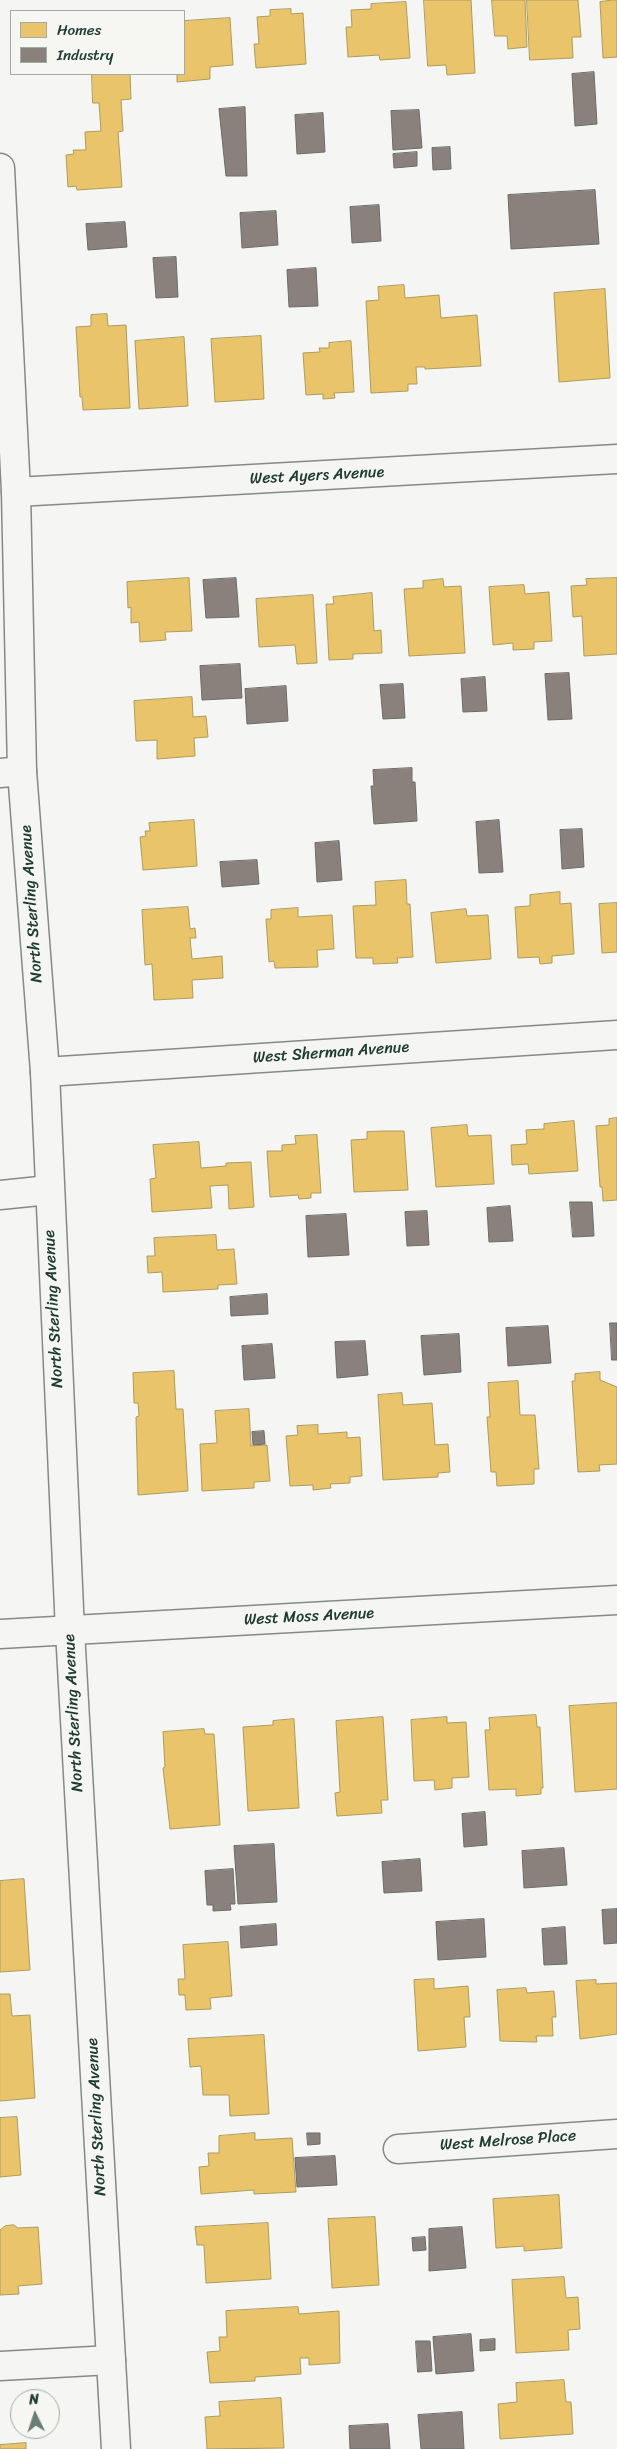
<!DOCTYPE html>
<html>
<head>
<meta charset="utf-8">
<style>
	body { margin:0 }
	#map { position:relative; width:617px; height:2449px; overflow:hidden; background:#f5f5f3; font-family:Sriracha,sans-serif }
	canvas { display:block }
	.legend { position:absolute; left:10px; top:10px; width:175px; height:65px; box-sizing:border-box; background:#f6f6f2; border:1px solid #a0aca6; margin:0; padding:6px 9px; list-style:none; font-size:15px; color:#1f3d34 }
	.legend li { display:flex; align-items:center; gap:10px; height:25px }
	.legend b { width:25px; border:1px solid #a0aca6 }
	.north { position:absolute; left:10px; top:2389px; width:50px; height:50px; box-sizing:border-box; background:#f6f6f2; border:1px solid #a0aca6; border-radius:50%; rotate:356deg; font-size:14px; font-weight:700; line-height:20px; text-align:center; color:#1f3d34 }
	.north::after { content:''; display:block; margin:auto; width:18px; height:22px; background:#6a7d77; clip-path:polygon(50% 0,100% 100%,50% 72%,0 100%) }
</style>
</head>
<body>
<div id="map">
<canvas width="617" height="2449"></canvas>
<ul class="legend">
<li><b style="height:14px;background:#e9c46a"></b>Homes</li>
<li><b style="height:14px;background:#8a817c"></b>Industry</li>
</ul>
<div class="north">N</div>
</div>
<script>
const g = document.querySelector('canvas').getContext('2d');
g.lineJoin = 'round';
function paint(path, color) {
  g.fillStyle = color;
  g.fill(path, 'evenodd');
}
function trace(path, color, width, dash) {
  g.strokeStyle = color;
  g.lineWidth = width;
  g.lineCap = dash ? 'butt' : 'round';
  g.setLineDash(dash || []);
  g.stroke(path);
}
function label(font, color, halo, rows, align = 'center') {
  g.font = font + ' Sriracha,sans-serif';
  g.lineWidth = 5;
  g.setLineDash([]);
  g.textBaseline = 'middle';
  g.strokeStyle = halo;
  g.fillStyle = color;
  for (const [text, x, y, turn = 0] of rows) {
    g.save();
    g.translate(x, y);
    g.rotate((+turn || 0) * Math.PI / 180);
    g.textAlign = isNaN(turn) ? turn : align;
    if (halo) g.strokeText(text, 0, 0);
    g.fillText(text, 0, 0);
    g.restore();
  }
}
const homes = new Path2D(`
	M424,0H471L475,73L447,75L446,65L428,66Z
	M492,0H525L527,47L508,49L507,36H495Z
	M527,0H578L581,37H572L573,58L530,60Z
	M613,0H617V57L603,58L600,2Z
	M406,2L410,58L380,60L379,55L348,57L346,27H352L351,10L371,9V4Z
	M291,9V14L303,13L306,64L256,68L254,44H259L257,17L270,16V10Z
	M230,18L233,65L210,67V79L177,82V74H184V21Z
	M92,74H130L131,99L121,100L123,131L118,132L122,187L77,190L76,186L68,187L66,155L74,154L73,150H86L85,132L101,131L99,103H93Z
	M404,285L405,298L439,295L441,318L477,315L481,366L425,369V367H416L417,384H408V391L371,393L366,301L379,300L378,287Z
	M605,289L610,378L559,382L554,293Z
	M107,314L108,326L126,325L130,408L83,410L82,397H80L76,327L91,326V315Z
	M261,336L264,399L215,402L211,339Z
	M184,337L188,406L139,409L135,341Z
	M351,341L354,392L334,393L335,398L323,399V394L306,395L303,353L320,352L319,348H329V343Z
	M189,578L192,631L165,632L166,640L140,642L139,622L131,623V607L128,608L127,582Z
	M617,578V654L584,656L582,616L573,617L571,586L587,585L586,579Z
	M443,579L444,587L461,586L465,653L409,656L404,589L423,588V581Z
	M524,585L525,594L549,592L552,641L534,642V649L513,650V643L493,645L489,587Z
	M372,593L374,631L381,630L382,653L353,654V659L329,660L326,604H334L333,597Z
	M313,595L317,663L297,664L295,645L259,647L256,599Z
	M192,697L193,717L206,716L208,737L194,738L195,756L157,759V740L136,741L134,701Z
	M194,820L197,866L143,870L140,837L146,836L145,831H150L149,823Z
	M406,880L407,904H410L413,957L397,958L398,963L373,964V958H356L353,906L376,905L375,882Z
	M560,892V904L571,903L574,954L552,956V963L540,964L539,957L518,958L515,907L530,906V895Z
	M617,903V952L602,953L599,904Z
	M188,907L190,929L195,928L196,938H190L192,959L222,956L223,978L192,980L193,998L154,1000L152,964L145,965L142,910Z
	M298,908V917L332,915L334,949L317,950L318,967L275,968L274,961L269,962L266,919H271V910Z
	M466,909L467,916L488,915L491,959L436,963L431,913Z
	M617,1118V1200L603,1201L602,1187H600L596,1126L609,1125V1119Z
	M574,1121L578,1171L529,1174L528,1164L512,1165L511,1145L527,1144L526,1130L544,1129V1124Z
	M467,1125L468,1136L491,1135L494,1184L436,1187L431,1128Z
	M384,1131H404L408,1190L354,1192L351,1140L367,1139V1132Z
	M317,1135L321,1193H311V1198L299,1199L298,1195L270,1197L267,1151H282V1145L296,1144L295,1136Z
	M199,1142L201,1168L226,1166V1163L251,1162L254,1207L229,1209L228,1185L210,1186L212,1208L152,1212L150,1179L156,1178L153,1145Z
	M216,1235L217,1250L234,1249L237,1284L218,1285V1289L163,1292L162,1272L148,1273L147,1256H155L154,1238Z
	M174,1371L176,1409H183L188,1491L138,1495L136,1417L139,1416L138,1403H134L133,1373Z
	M600,1372V1380L617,1387V1464L599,1465L600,1471L578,1472L572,1381H575V1374Z
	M518,1381L520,1415H535L539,1469H534V1484L497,1486L496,1472H491L487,1417H490L488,1383Z
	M402,1393L403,1405L432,1403L435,1445L448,1444L450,1472L438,1473V1477L383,1480L378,1395Z
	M249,1409L251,1446L267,1445L270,1481L254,1482V1488L202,1491L200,1444L217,1443L215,1411Z
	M318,1425V1434L347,1432V1438L360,1437L362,1476L350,1477V1483L330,1484L331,1488L313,1490V1485L290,1486L286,1436L298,1435L297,1426Z
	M617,1703V1789L575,1792L569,1706Z
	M536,1715L537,1727H540L543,1788H541V1794L516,1796V1789L489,1790L485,1730H490L489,1718Z
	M383,1717L388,1800H381L382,1813L337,1816L335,1793L340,1792L336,1721Z
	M447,1717V1723L466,1722L469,1777L452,1778V1788L435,1790L434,1780L414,1781L411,1720Z
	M294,1719L299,1808L248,1811L243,1727L273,1725V1721Z
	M204,1729L205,1734H214L220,1825L170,1829L163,1768L165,1767L163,1732Z
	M24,1879L30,1970L0,1972V1881Z
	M228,1942L232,1996L210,1998L211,2009L186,2010L185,1995H179L178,1979H185L183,1945Z
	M434,1979V1989L468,1986L470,2017H464L466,2047L418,2051L414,1980Z
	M596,1980V1984L617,1983V2034L580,2039L576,1981Z
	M526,1988L527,1993L554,1991L556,2017H552L553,2036H536L537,2042L500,2041L497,1990Z
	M0,1994H10L12,2016L30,2015L35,2098L0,2101Z
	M264,2035L269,2114L230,2116L229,2095H203L201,2066L190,2067L188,2039Z
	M17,2117L21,2175L0,2177V2118Z
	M255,2133V2140L292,2138L296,2192L254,2194V2190L201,2194L199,2167L209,2166L208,2153H219V2136Z
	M559,2195L562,2248L524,2251V2246L496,2248L493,2199Z
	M375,2217L379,2285L332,2288L328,2219Z
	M268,2223L271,2279L206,2283L204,2245H197L195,2227Z
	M14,2225L18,2228L38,2227L42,2284L18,2286L19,2294L0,2295V2230L5,2226Z
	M564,2277L566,2298L578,2297L580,2329L568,2330L569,2350L516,2353L512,2280Z
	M298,2307L299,2314L339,2311L340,2363L309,2365V2358H300L301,2374L255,2377V2381L210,2383L207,2352L220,2351L219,2337H227L226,2311Z
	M564,2380L566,2402H571L573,2434L500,2439L498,2404L517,2402L516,2383Z
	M281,2398L284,2448L207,2449L205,2417L220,2416L219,2402Z
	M26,2443V2449H0V2445Z`);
const industry = new Path2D(`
	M594,72L597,124L575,126L572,74Z
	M245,107L247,176H226L219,109Z
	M419,110L422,148L393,150L391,111Z
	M323,113L325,152L297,154L295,115Z
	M450,147L451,169L433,170L432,148Z
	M417,152V166L394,168L393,154Z
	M595,190L599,244L511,249L508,195Z
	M379,205L381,241L352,243L350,207Z
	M276,211L278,245L242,248L240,213Z
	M125,222L127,247L88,250L86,224Z
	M176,257L178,297L156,298L153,258Z
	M316,268L318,306L289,307L287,270Z
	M236,578L239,617L206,618L203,580Z
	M240,664L242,698L202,700L200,666Z
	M569,673L572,719L548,720L545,674Z
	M485,677L487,711L463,712L461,679Z
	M403,684L405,718L383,719L380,685Z
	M286,686L288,721L247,724L245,689Z
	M412,768V782H415L417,821L374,824L371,786H374L373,770Z
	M499,820L503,872L479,873L476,822Z
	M582,829L584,867L562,869L560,830Z
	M339,841L342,880L317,882L315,843Z
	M257,860L259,884L222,887L220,862Z
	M570,1202H592L594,1236L573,1237Z
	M510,1206L513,1241L489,1242L487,1208Z
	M427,1211L429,1245L407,1246L405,1212Z
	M346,1214L349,1255L308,1257L306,1216Z
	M267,1294L268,1314L231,1316L230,1297Z
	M610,1323H617V1360H612Z
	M548,1326L551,1363L508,1366L506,1328Z
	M459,1334L461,1372L424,1375L421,1336Z
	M365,1341L368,1375L337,1378L335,1342Z
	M272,1344L275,1378L244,1380L242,1346Z
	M264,1431L265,1444L253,1445L252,1432Z
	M485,1812L487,1845L464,1847L462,1814Z
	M274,1844L277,1902L238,1904L234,1846Z
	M564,1848L567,1885L524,1888L522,1851Z
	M420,1859L422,1891L384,1893L382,1862Z
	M233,1869L235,1904H230L231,1910L213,1911V1905H207L205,1871Z
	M617,1909V1943L604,1944L602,1910Z
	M484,1919L486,1957L438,1960L436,1922Z
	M276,1924L277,1945L241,1948L240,1927Z
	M565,1927L567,1964L544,1965L542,1929Z
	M307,2133H320V2144L308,2145Z
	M335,2156L337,2185L297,2187L295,2158Z
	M462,2227L466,2268L429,2271V2229Z
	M425,2237L426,2250L413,2251L412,2238Z
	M471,2334L474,2371L436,2374L433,2337Z
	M495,2339V2350L480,2351V2340Z
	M416,2341H430L432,2371L418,2372Z
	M462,2412L464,2449H421L418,2415Z
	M388,2424L390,2449H350L349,2426Z`);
const minor = new Path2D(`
	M16,492L617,459
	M0,773L22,771
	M45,1072L617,1035
	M0,1195L49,1190
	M0,1634L617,1600
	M398,2149L617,2134
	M0,2366L111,2360`);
const tertiary = new Path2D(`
	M0,168L16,492L22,771L45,1072L70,1631L116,2449`);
const streetNames = [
	["West Ayers Avenue",317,476,-3],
	["North Sterling Avenue",32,904,-94],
	["West Sherman Avenue",331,1053,-4],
	["North Sterling Avenue",54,1309,-93],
	["West Moss Avenue",309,1617,-3],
	["North Sterling Avenue",74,1713,-93],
	["North Sterling Avenue",97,2117,-93],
	["West Melrose Place",508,2141,-4]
];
paint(homes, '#e9c46a');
trace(homes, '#ac9c5a', 1);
paint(industry, '#8a817c');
trace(industry, '#6a6d66', 1);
trace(minor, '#858a88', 31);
trace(tertiary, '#858a88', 31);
trace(minor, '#f5f5f3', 28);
trace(tertiary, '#f5f5f3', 28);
label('16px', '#1f3d34', '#f6f6f2', streetNames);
</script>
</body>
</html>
